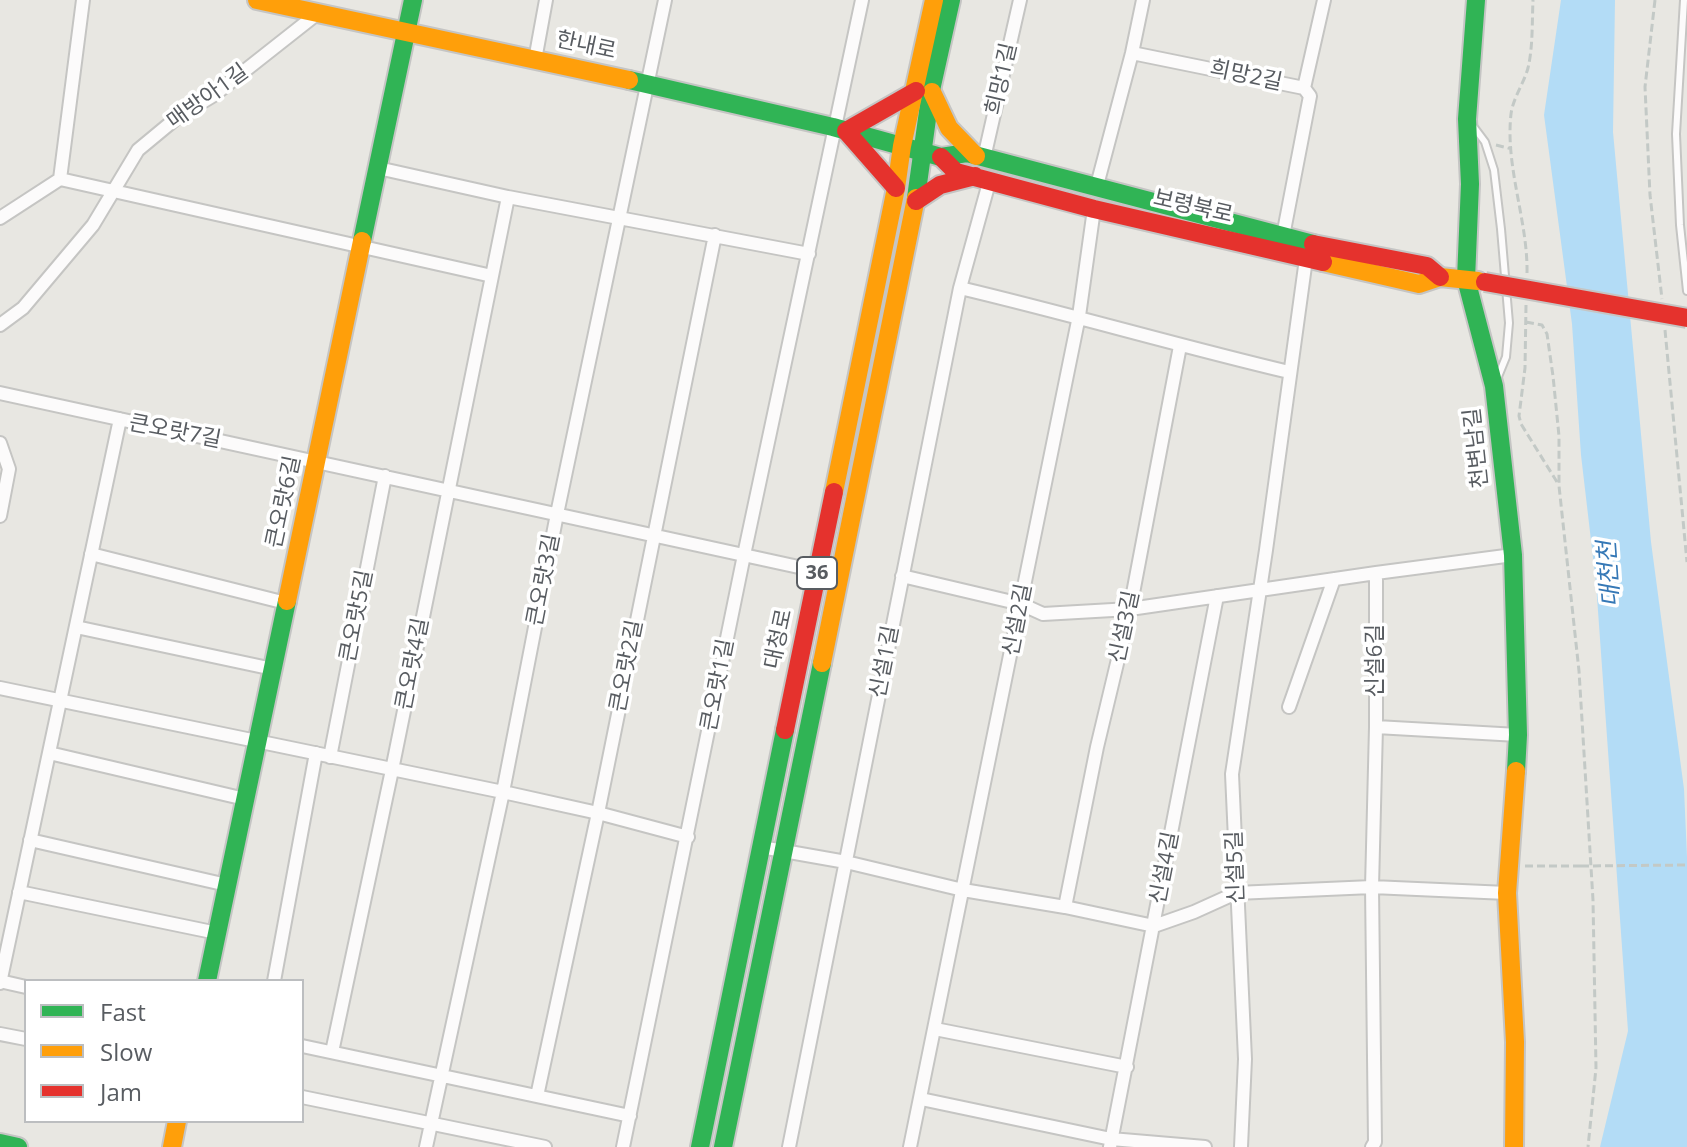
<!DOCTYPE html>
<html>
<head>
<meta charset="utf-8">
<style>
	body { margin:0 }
	#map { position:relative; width:1687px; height:1147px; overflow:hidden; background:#e8e7e2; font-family:"Open Sans",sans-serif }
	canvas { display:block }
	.legend { position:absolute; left:24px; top:979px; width:280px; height:144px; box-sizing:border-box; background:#fff; border:2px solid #bcbec0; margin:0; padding:10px 14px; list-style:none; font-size:24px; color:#585c61 }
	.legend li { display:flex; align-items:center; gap:16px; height:40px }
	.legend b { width:40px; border:2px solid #bcbec0 }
</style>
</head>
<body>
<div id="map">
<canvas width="1687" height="1147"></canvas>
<ul class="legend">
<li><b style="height:10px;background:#30b455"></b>Fast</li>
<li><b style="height:10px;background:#ff9f0a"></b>Slow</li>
<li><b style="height:10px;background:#e5322d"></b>Jam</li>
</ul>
</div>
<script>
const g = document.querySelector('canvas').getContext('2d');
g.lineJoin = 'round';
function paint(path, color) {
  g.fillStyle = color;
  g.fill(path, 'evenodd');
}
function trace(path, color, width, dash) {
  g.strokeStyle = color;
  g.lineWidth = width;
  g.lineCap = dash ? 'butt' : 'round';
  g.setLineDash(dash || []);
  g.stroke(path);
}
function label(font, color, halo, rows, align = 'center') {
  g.font = font + ' "Open Sans","Noto Sans KR",sans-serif';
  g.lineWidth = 7;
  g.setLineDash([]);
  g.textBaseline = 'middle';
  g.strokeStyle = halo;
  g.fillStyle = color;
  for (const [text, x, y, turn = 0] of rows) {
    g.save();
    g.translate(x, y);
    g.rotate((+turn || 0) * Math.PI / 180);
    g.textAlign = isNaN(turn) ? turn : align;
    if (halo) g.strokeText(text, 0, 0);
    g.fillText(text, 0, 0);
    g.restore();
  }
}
const water = new Path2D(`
	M1561,0H1615L1613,132L1651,542L1684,789L1687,857V1147H1600L1628,1031L1596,583L1581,455L1572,324L1544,115Z`);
const path = new Path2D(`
	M1655,0L1645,87L1650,195L1662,299
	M1496,145L1512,149
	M1527,273C1528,221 1505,167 1511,114C1513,98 1524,83 1528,68C1533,47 1532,22 1533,0
	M1526,305L1525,368L1519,416L1521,424L1557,482
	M1526,322L1542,325L1547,334L1553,376L1559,436V486L1579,671L1593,900L1596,1068L1588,1147
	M1665,330L1687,562
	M1525,866H1581`);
const lane = new Path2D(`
	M1684,0L1676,134L1680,225L1687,291
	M1473,126L1485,142L1494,170L1501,229L1509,323L1506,357L1497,379`);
const street = new Path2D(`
	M83,0L60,179L492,276
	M1132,53L1304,88L1310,96L1283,236
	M535,60L546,0
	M1304,88L1324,0
	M984,158L1020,0
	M378,168L508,197L809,254
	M1096,189L1132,53L1143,0
	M0,218L60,179
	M960,288C1070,314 1179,346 1289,372
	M0,325L23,308L93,225L138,150L179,116L214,95L318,13
	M0,393L817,571
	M0,443L9,469L0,516
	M91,554L286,603
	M902,576L1021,604L1043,614L1130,609L1376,573
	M76,627L273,669
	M0,688L503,792L598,813L688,837
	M1289,707L1334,579
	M1376,727L1518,735
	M49,753L245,799
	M330,757L385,476
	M30,840L227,885
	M761,847L846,862L963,890L1065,907L1154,926L1194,912L1236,893L1372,887L1507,893
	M19,892L217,933
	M1065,907L1097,747L1130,609L1180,346
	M0,981L26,987
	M274,981L316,753
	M0,983L120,419
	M935,1029L1127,1067
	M0,1034L26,1039
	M302,1046L630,1116
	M332,1052L392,770L508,197
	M537,1096L598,813L715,235
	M302,1097L545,1147
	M921,1099L1111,1139L1205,1147
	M426,1147L503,792L557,514L665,0
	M623,1147L744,555L862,0
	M789,1147L960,288L990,179
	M910,1147L1079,316L1094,209
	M1110,1147L1217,596
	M1241,1147L1245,1059L1232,774L1266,550L1306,259
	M1372,1147L1375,1142L1372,887L1376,727V573L1513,555`);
const fast = new Path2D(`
	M1476,0L1467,119L1470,184L1466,279L1494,386L1513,555L1518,735L1516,771
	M629,80L833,127L941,157L967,153L1313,244
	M916,198L931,90L951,0
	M362,241L413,0
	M207,981L287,601
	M0,1143L18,1147
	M700,1147L785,730
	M723,1147L822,663`);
const slow = new Path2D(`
	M257,0L629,80
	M932,92L949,128L976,156
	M1323,262L1419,284L1440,277L1478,281
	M834,492L896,188L902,146L934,0
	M287,601L362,241
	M822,663L916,198
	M172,1147L177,1121
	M1514,1147L1515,1042L1507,893L1516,771`);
const jam = new Path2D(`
	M941,157L956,172L1094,209L1323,262
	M896,188L846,131L916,91
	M916,201L940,185L975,176
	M1313,244L1427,266L1440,277
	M785,730L834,492`);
const pathBridge = new Path2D(`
	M1581,866L1687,865`);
const jamBridge = new Path2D(`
	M1485,282L1687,318`);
const shields = [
	[817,573,40]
];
const shieldNames = [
	["36",817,573]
];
const streetNames = [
	["한내로",586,46,12],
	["희망2길",1246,76,12],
	["희망1길",1002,79,-77],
	["매방아1길",208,97,-36],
	["보령북로",1193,207,13],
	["큰오랏7길",175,432,11],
	["천변남길",1477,448,-96],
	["큰오랏6길",284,502,-78],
	["큰오랏3길",544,580,-79],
	["큰오랏5길",357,616,-79],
	["신설2길",1018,620,-79],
	["신설3길",1125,627,-78],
	["대청로",779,639,-78],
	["신설6길",1376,661,-90],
	["신설1길",885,662,-79],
	["큰오랏4길",413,664,-79],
	["큰오랏2길",627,666,-79],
	["큰오랏1길",718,685,-79],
	["신설5길",1236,867,-92],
	["신설4길",1165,868,-79]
];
const waterNames = [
	["대천천",1610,574,-94]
];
paint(water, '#b3dcf6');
trace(lane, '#c5c5c3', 10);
trace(street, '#c5c5c3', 16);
trace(fast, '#c5c5c4', 22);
trace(slow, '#c5c5c4', 22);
trace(jam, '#c5c5c4', 22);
trace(path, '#c3c9c6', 3, [8, 4]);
trace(lane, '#fcfbfb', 6);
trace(street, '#fcfbfb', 12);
trace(fast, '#30b455', 18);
trace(slow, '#ff9f0a', 18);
trace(jam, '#e5322d', 18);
trace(jamBridge, '#c5c5c4', 22, []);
trace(pathBridge, '#c3c9c6', 3, [8, 4]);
trace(jamBridge, '#e5322d', 18);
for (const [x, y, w] of shields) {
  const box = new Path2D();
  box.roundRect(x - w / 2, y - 16, w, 32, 6);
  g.fillStyle = '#fff';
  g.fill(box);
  trace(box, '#585c61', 2);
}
label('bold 20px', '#585c61', null, shieldNames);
label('22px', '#585c61', '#fff', streetNames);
label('italic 24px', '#3578b6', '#fff', waterNames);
</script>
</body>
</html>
